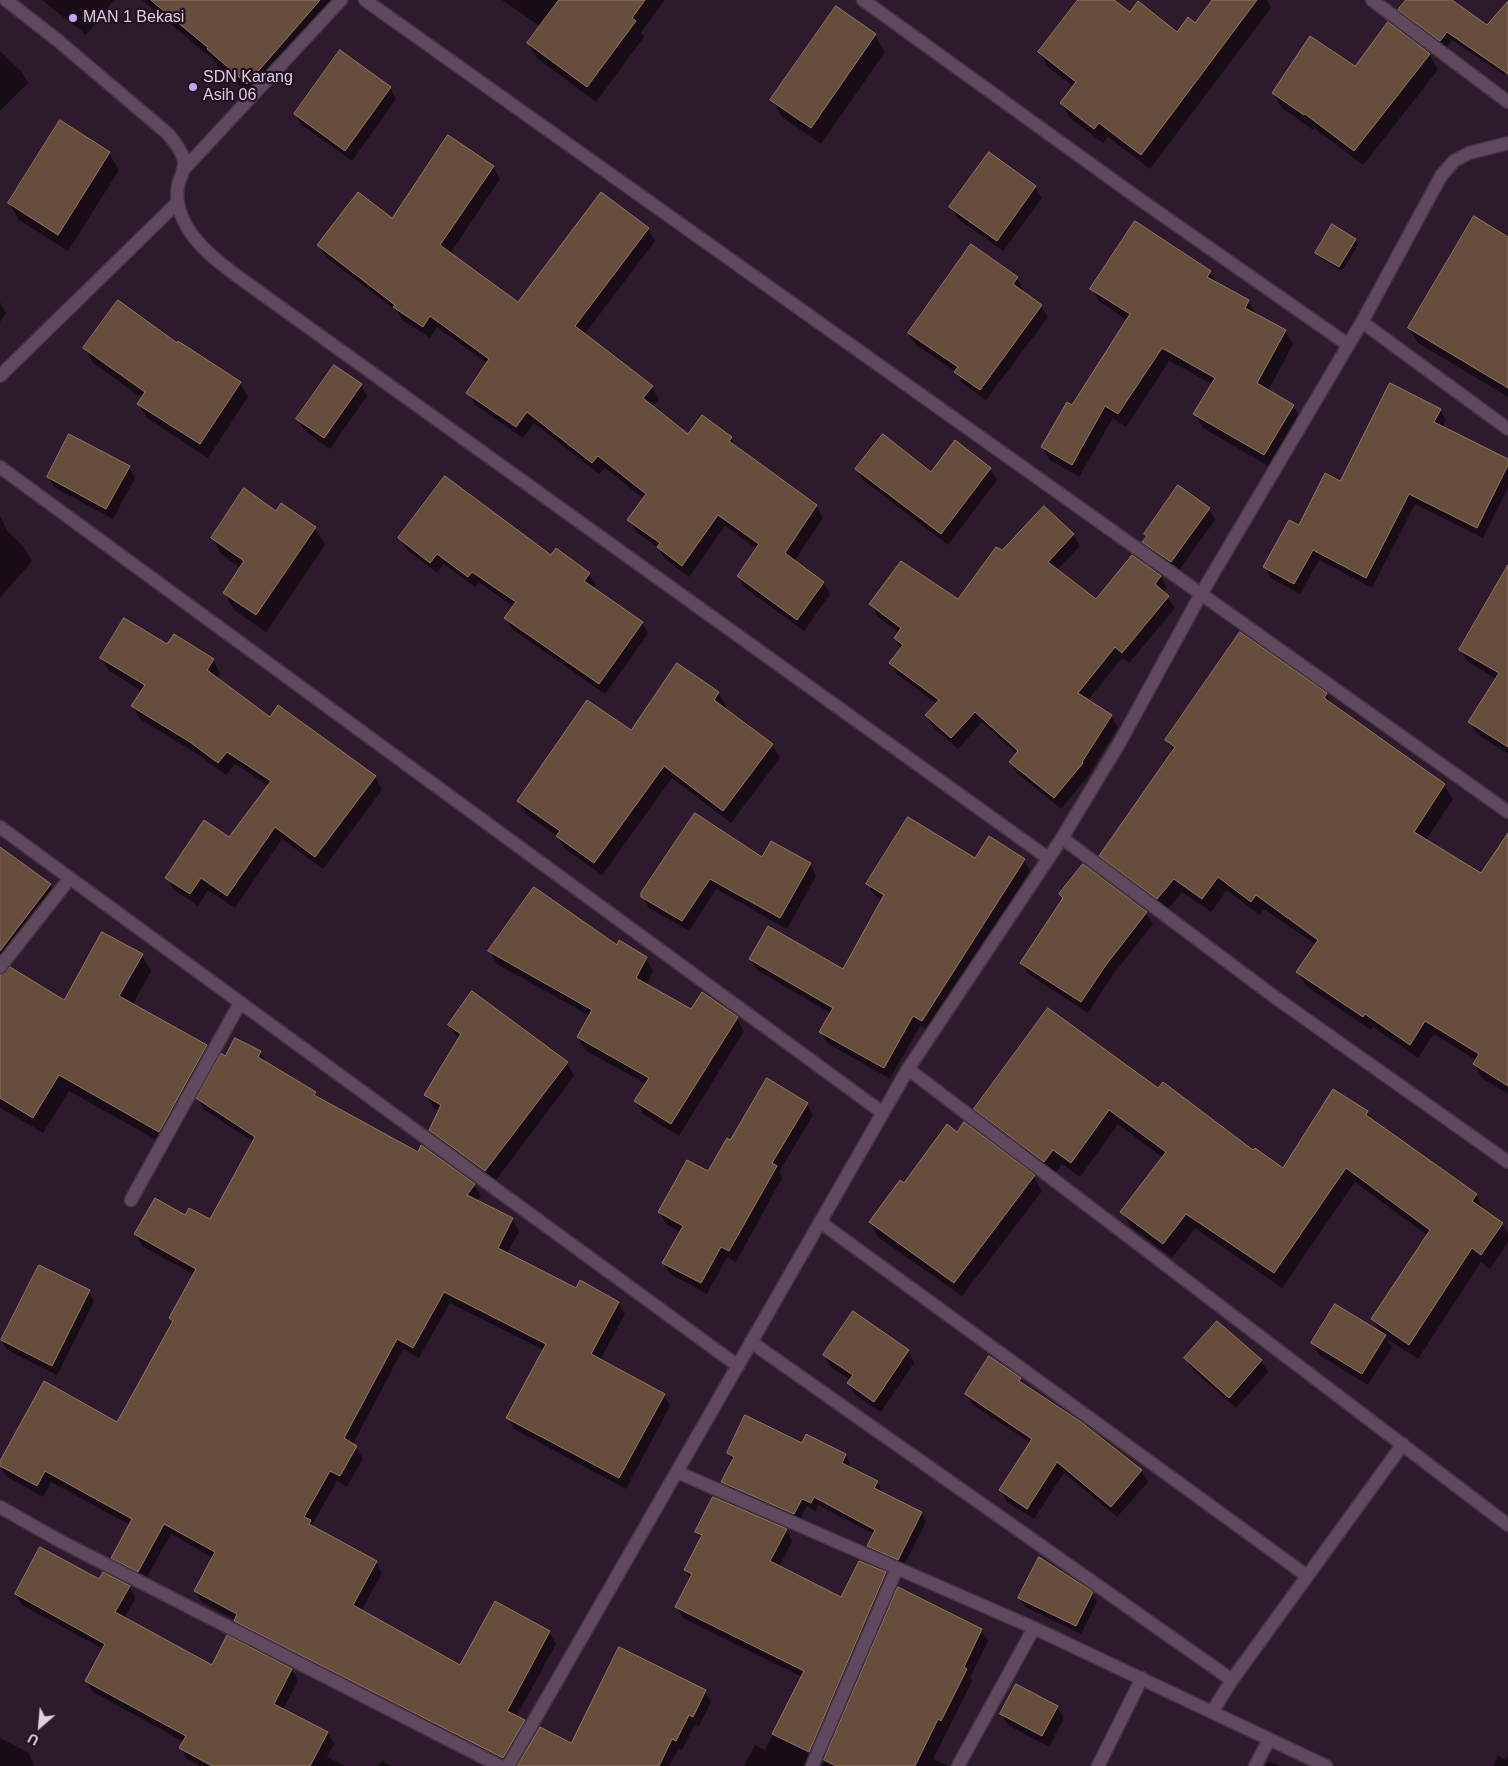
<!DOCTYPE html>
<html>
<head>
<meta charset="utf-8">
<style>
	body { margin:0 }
	#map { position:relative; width:1508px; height:1766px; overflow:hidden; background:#2d1a2c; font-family:Helvetica,sans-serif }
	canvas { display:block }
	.north { position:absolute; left:15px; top:1701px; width:50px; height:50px; -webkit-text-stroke:4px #231022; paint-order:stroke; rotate:207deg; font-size:14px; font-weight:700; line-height:20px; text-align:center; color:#ddcfdc }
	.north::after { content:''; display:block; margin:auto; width:18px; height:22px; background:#ddcfdc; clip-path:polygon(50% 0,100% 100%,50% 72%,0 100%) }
</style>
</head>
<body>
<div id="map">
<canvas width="1508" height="1766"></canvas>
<div class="north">U</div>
</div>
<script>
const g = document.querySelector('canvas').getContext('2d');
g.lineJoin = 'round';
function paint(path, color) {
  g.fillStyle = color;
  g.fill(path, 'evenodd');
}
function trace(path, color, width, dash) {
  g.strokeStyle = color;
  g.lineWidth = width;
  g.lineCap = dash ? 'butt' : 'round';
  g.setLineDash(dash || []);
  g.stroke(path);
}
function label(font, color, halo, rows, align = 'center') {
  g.font = font + ' Helvetica,sans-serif';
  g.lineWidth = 4.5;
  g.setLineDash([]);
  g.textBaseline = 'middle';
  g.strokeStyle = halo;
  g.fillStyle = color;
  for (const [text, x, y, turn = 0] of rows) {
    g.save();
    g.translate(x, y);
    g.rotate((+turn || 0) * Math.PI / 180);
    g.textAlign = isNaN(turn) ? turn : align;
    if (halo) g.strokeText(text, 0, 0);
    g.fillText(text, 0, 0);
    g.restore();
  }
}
const shadow = new Path2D(`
	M42,0H114L86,35Z
	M142,0H343L257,100L217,66L214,60Z
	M502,0H665L641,32L644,37L596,102L537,58L528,43L541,27Z
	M1080,0H1112L1130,14L1177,33L1196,25L1214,0H1267L1271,8L1150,169L1108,137L1103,143L1070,118L1061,103L1074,87L1048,67L1039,52Z
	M1407,0H1455L1453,3L1487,27L1508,4V70L1504,75L1452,40L1445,49L1405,18L1400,10Z
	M836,7L875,35L885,52L821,144L782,117L772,100Z
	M0,51L22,72L28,83L0,111Z
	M1429,54L1438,70L1363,165L1314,128L1313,130L1282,108L1273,93L1355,68Z
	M390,88L396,99L352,161L302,125L295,114Z
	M109,153L119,170L68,251L19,220L9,203Z
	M493,167L500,179L450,254L519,304L648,229L655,241L584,335L652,387L659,399L652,407L689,436L731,438L738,449L816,505L823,518L794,562L823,582L830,594L804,631L745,588L738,576L757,549L725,526L689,577L665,559L659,548L636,532L629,520L644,499L605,468L599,474L534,423L523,438L475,405L468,393L488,364L437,327L430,338L402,320L398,312L326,257L319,245L392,220Z
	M1035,187L1042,198L1003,251L957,218L951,207Z
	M1508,238V397L1418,343L1409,328Z
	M1355,240L1358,245L1342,271L1320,258L1317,253Z
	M1210,272L1217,284L1248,301L1256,315L1285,331L1293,344L1268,391L1293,406L1301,419L1272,468L1203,428L1195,414L1212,384L1169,361L1126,427L1113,418L1079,477L1050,460L1042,447L1072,406L1127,320L1100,302L1092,289Z
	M1017,278L1023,289L1021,292L1041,306L1048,317L986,400L962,383L956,372L916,345L909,333Z
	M0,302L6,313L0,322Z
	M177,345L240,382L248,397L208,458L147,418L139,404L142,398L93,363L85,348Z
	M361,385L367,396L330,449L304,430L298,419Z
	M1440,410L1446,420L1442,428L1508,461V488L1483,538L1415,504L1372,588L1319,560L1300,594L1271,578L1264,567L1341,482Z
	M129,467L135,478L113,519L55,488L48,477Z
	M857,469L932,474L990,469L997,480L948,545L863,480Z
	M1044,508L1073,535L1080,546L1057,570L1096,601L1160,576L1167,588L1163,592L1175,608L1129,663L1122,658L1087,701L1111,716L1118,727L1089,775L1061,809L1017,773L1011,762L1017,754L982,722L958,749L933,727L927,716L937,704L897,674L891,663L901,649L895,638L899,633L877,616L871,604L958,601Z
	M1209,509L1215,520L1177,573L1150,553L1143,542L1147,538L1145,534Z
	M277,513L315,528L325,545L266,632L234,610L224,593L241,568L222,555L212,538Z
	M0,516L8,532L23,546L32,561L0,598Z
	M399,538L551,557L589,574L596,585L593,588L642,622L648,634L605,694L512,629L506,618L514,607L479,582L475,587L444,564L437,573L406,549Z
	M1508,599V754L1476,733L1470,722L1497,679L1467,661L1460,650Z
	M168,646L213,660L220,673L216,679L271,719L278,707L375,777L382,790L323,869L282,839L235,908L208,890L198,906L174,890L167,878L230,839L269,786L235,764L226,775L199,755L140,719L133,706L142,691L109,671L101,658Z
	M718,693L726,706L724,709L772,745L780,758L731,823L672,778L602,875L565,849L558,837L526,814L518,801L631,732Z
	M1326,694L1332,705L1444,785L1453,799L1425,841L1481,875L1508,865V1094L1482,1078L1474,1064L1476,1060L1434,1034L1418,1058L1373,1027L1371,1030L1306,986L1298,972L1316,945L1264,909L1260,915L1227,890L1211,912L1182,892L1166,912L1109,870L1101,856L1173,752L1167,740Z
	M0,849L50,884L56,895L0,969Z
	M763,859L810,864L816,876L787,929L716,889L689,931L649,908L643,897Z
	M976,860H1024L1030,871L929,1031L920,1026L890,1079L827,1043L821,1032L832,1014L757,970L750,959L843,970L882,900L874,895L868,884Z
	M1083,866L1146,913L1153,924L1112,976L1088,1013L1028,974L1022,963L1063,900L1060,895Z
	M617,947L646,958L653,971L646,985L692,1011L737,1018L744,1031L679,1136L643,1114L636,1101L646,1084L585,1050L578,1037L590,1016L497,964L489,951Z
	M142,955L151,971L133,1004L206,1046L217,1064L226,1057L260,1052L266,1063L315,1093L318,1099L418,1153L422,1146L474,1185L481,1196L477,1201L512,1219L519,1231L507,1254L576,1290L618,1303L625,1314L600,1360L664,1395L670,1406L626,1489L514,1429L508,1418L544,1350L450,1303L419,1358L403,1349L353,1444L363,1458L347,1487L337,1481L312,1525L376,1562L382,1573L361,1611L460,1667L549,1632L556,1644L516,1717L524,1721L531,1732L506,1763L479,1748L476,1752L242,1632L235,1620L202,1602L195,1591L213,1558L171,1534L144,1582L118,1569L112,1558L130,1525L51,1482L43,1497L6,1476L0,1466V1464L117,1424L173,1323L170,1318L194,1275L142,1246L136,1234L185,1217L210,1221L254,1142L204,1110L197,1097L169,1147L69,1091L43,1133L0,1108V1011L65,1001Z
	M449,1025L567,1063L574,1076L493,1184L438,1143L430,1130L439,1111L434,1108L426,1095L459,1040Z
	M1158,1090L1284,1170L1367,1112L1372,1121L1476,1195L1484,1211L1502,1224L1508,1234V1242L1490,1269L1481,1262L1418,1359L1386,1338L1392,1347L1368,1385L1319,1355L1313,1343L1380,1332L1373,1319L1428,1236L1355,1182L1282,1288L1195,1228L1172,1258L1131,1227L1122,1212L1163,1158L1118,1124L1080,1177L1062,1164L1053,1177L984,1124L975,1109Z
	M807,1104L813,1115L779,1172L782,1178L736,1262L727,1257L707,1294L670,1274L664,1263L681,1232L666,1224L660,1212L709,1173L730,1142Z
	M957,1133L1034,1176L1042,1191L962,1296L878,1237L870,1222L904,1185Z
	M89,1291L94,1301L57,1375L7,1350L2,1340Z
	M908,1351L914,1363L881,1412L855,1395L849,1383L851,1380L831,1367L824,1356Z
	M1185,1358L1261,1361L1268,1372L1236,1408L1192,1369Z
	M1020,1379L1024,1385L1141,1470L1148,1482L1117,1517L1064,1473L1034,1519L1007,1502L1000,1490L1031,1443L973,1405L967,1394Z
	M802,1445L845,1455L850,1463L848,1467L877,1482L881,1490L880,1492L921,1513L926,1521L903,1567L873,1554L868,1546L874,1534L818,1505L816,1511L807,1506L799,1522L727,1490L722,1482L733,1461L728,1453Z
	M786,1530L792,1541L779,1567L842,1599L885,1573L892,1584L814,1766H744L755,1745L765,1750L802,1677L683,1618L677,1607L691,1580L685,1570L701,1539L697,1532Z
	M99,1581L129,1587L136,1598L124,1618L212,1667L292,1670L298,1681L283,1710L328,1733L334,1744L327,1757L345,1766H200L187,1759L181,1748L184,1742L93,1692L86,1681L103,1649L22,1605L16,1594Z
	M898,1589L981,1630L988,1641L970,1677L972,1681L933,1759L948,1766H822Z
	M1092,1593L1097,1602L1081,1634L1025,1607L1019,1598Z
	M705,1691L711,1702L699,1726L695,1725L682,1750L678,1749L669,1766H530L571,1745Z
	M1057,1707L1064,1718L1049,1747L1008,1725L1002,1714Z
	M0,1738L29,1753L34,1766H0Z
	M1498,1756L1506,1760L1508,1756V1766H1493Z
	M382,1761L391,1766H378Z
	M1269,1761L1280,1766H1266Z`);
const building = new Path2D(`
	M151,0H320L247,84L207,49L208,48Z
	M559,0H645L632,18L636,21L587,87L527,43Z
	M1078,0H1114L1130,12L1138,1L1177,32L1188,17L1195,23L1212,0H1257L1141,155L1099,123L1094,129L1060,103L1076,82L1038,52Z
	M1406,0H1452L1487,25L1508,1V74L1447,32L1440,41L1398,10Z
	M836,6L876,34L811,128L770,100Z
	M1388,22L1430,54L1354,151L1305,114L1304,115L1272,93L1310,36L1355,66Z
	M340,50L391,87L345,151L294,114Z
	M60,120L110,152L58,235L8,203Z
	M448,135L494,166L440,245L518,302L601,192L649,228L575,326L653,386L643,398L688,434L702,415L732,437L729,441L817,505L785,553L824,582L797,620L737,576L759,544L718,515L682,566L657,547L660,543L627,520L646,494L598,456L592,463L527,412L516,427L466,393L489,359L430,316L423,327L393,307L395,305L317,245L358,192L392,218Z
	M989,152L1036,186L997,241L949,207Z
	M1474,216L1508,237V388L1408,328Z
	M1135,221L1211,271L1207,277L1249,300L1245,308L1286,330L1257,383L1294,405L1264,455L1193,414L1215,378L1162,348L1118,414L1105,406L1072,465L1041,447L1067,402L1072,405L1130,314L1090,289Z
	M1332,224L1356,239L1339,267L1315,253Z
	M971,244L1018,277L1013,284L1042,305L980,390L954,372L958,367L908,333Z
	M118,300L177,343L178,341L241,382L200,444L137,404L145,392L83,348Z
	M334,365L362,384L324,438L296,419Z
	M1390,383L1441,409L1434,422L1508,459V465L1477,528L1409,494L1366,578L1313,550L1294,584L1263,567L1289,520L1299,525L1325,473L1340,481Z
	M69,434L130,466L106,509L47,477Z
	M883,434L931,472L955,440L991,468L941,534L855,469Z
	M445,476L551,555L556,548L590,573L584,581L643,622L599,684L504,618L516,602L472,572L468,577L437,554L430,563L398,538Z
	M1178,485L1210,508L1171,562L1142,542L1147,536L1144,534Z
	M244,488L276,511L281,503L316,527L256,615L223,593L244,561L211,538Z
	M1044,506L1074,534L1048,562L1096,599L1132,555L1161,576L1155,584L1169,596L1122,653L1115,647L1078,693L1112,715L1082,762L1083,763L1054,798L1009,762L1018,751L975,712L951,738L925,715L939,700L889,663L903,645L894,638L901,628L869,604L901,561L958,599L996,547L1002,550Z
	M1508,565V747L1468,722L1499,673L1459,650Z
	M124,618L167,644L174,634L214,659L207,670L270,717L278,705L376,776L315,857L275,827L227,896L201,878L190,894L165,878L204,820L229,837L271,781L227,752L218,763L190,742L131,706L145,685L100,658Z
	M1240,632L1327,693L1324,698L1445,784L1414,832L1481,873L1508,833V1086L1473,1064L1479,1054L1425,1021L1410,1045L1365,1014L1363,1017L1296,972L1318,940L1256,895L1251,902L1218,877L1202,899L1174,879L1157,899L1099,856L1175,747L1165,740Z
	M677,663L719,692L714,700L773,744L723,811L664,766L594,863L556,836L560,831L517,801L587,700L631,730Z
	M695,813L762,857L771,841L811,863L780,918L710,879L682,921L641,897V893Z
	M908,817L975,858L989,836L1025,859L922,1021L913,1016L884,1068L819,1032L833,1008L749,959L768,926L843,969L884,895L866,884Z
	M0,847L51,884L0,951Z
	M1083,864L1147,912L1106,965L1081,1002L1020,963L1063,898L1059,894Z
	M534,887L617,945L619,940L647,957L636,978L691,1009L702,992L738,1017L671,1124L634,1101L649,1078L577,1037L592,1010L488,951Z
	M102,932L143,954L119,996L207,1045L159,1132L59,1075L33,1118L0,1098V975L10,967L64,1000Z
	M472,991L568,1062L485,1171L429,1130L441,1105L424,1095L461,1034L448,1025Z
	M1048,1008L1158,1088L1163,1082L1253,1150L1255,1148L1283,1168L1333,1089L1368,1111L1366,1115L1477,1194L1472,1201L1503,1223L1481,1255L1472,1248L1409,1345L1371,1319L1430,1230L1346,1168L1274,1273L1186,1214L1163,1244L1120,1212L1166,1152L1109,1110L1071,1163L1053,1150L1044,1162L974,1109Z
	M235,1038L261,1051L258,1057L316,1092L314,1095L418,1152L421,1145L475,1184L467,1195L513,1218L498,1248L576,1288L580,1280L619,1302L591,1354L665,1394L619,1478L506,1418L546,1344L444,1292L413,1348L397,1339L344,1438L357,1446L340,1476L330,1471L304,1517L311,1520L309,1524L377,1561L353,1605L460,1665L495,1601L550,1631L507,1711L525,1720L503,1758L234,1621L237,1614L194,1591L215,1552L164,1524L138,1572L111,1558L132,1519L45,1471L37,1486L0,1466V1461L44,1381L117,1422L126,1406L173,1321L169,1318L196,1269L134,1234L155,1198L185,1215L189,1208L210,1219L255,1137L196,1098L221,1053L225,1056Z
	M767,1078L808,1103L772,1163L777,1166L729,1251L721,1247L701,1283L662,1263L683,1226L658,1212L687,1160L708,1171L727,1138L730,1140Z
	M964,1122L1035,1175L954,1283L869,1222L900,1180L904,1183L947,1124L957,1132Z
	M39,1265L90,1290L52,1366L1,1340Z
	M1335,1304L1386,1335L1362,1374L1311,1343Z
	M853,1311L909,1350L874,1402L847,1383L853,1375L823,1355Z
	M1217,1321L1262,1360L1229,1398L1184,1358Z
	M989,1356L1021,1378L1019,1381L1081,1422L1142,1470L1111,1507L1057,1462L1027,1509L999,1490L1032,1439L965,1394Z
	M745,1415L802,1443L806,1434L846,1454L842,1463L878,1481L874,1488L922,1512L898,1560L867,1546L875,1530L814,1497L811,1503L802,1499L794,1514L721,1482L734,1457L727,1453Z
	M713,1497L787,1529L770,1561L841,1597L859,1561L886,1572L809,1752L772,1734L804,1671L675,1607L692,1574L684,1570L702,1535L695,1532Z
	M40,1547L99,1579L103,1572L130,1586L115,1612L212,1665L227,1635L292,1669L274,1704L328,1732L310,1766H212L179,1748L186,1736L85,1681L105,1644L15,1594Z
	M1039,1557L1093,1592L1076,1626L1018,1598Z
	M898,1587L982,1629L964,1667L967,1669L941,1721L938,1719L915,1766H836L824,1760Z
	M619,1647L706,1690L693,1717L689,1715L676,1741L672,1739L659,1766H517L540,1727L571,1743Z
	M1016,1684L1058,1706L1042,1736L1000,1714Z`);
const street = new Path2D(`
	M6,0L56,39L167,133C202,173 172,168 178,203C185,244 231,271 262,294L1048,858
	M365,0L1508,812
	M863,0L1135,196L1347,344
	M1372,0L1508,102
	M186,167L341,0
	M1362,322L1508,429
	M0,376L178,202
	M0,467L883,1113
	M0,827L738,1366
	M1062,838L1276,998L1508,1162
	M0,967L70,878
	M908,1069L1508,1525
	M131,1200L240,1003
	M820,1222L1307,1576
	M751,1342L1232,1680L1212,1712
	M677,1472L1034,1628L1326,1766
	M0,1507L60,1541L500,1766
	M1232,1680L1403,1444
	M812,1766L897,1568
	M958,1766L1034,1628
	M1098,1766L1142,1678
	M1255,1766L1269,1740`);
const secondary = new Path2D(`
	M508,1766L908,1069L1062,838L1120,742L1201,594L1362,322L1441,176L1454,161L1469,153L1508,143`);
const markers = [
	[73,18,5,"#b9aaf7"],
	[193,87,5,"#b9aaf7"]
];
const poiNames = [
	["MAN 1 Bekasi",83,18],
	["SDN Karang",203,78],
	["Asih 06",203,96]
];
paint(shadow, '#0007');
paint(building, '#674d3c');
trace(building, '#947766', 1);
trace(street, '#453544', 15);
trace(secondary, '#453544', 15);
trace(street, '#60495e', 12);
trace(secondary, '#60495e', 12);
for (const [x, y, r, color] of markers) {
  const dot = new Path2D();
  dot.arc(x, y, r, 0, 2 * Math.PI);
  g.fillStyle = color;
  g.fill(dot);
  trace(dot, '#231022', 2);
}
label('16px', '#ddcfdc', '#231022', poiNames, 'left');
</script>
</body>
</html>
